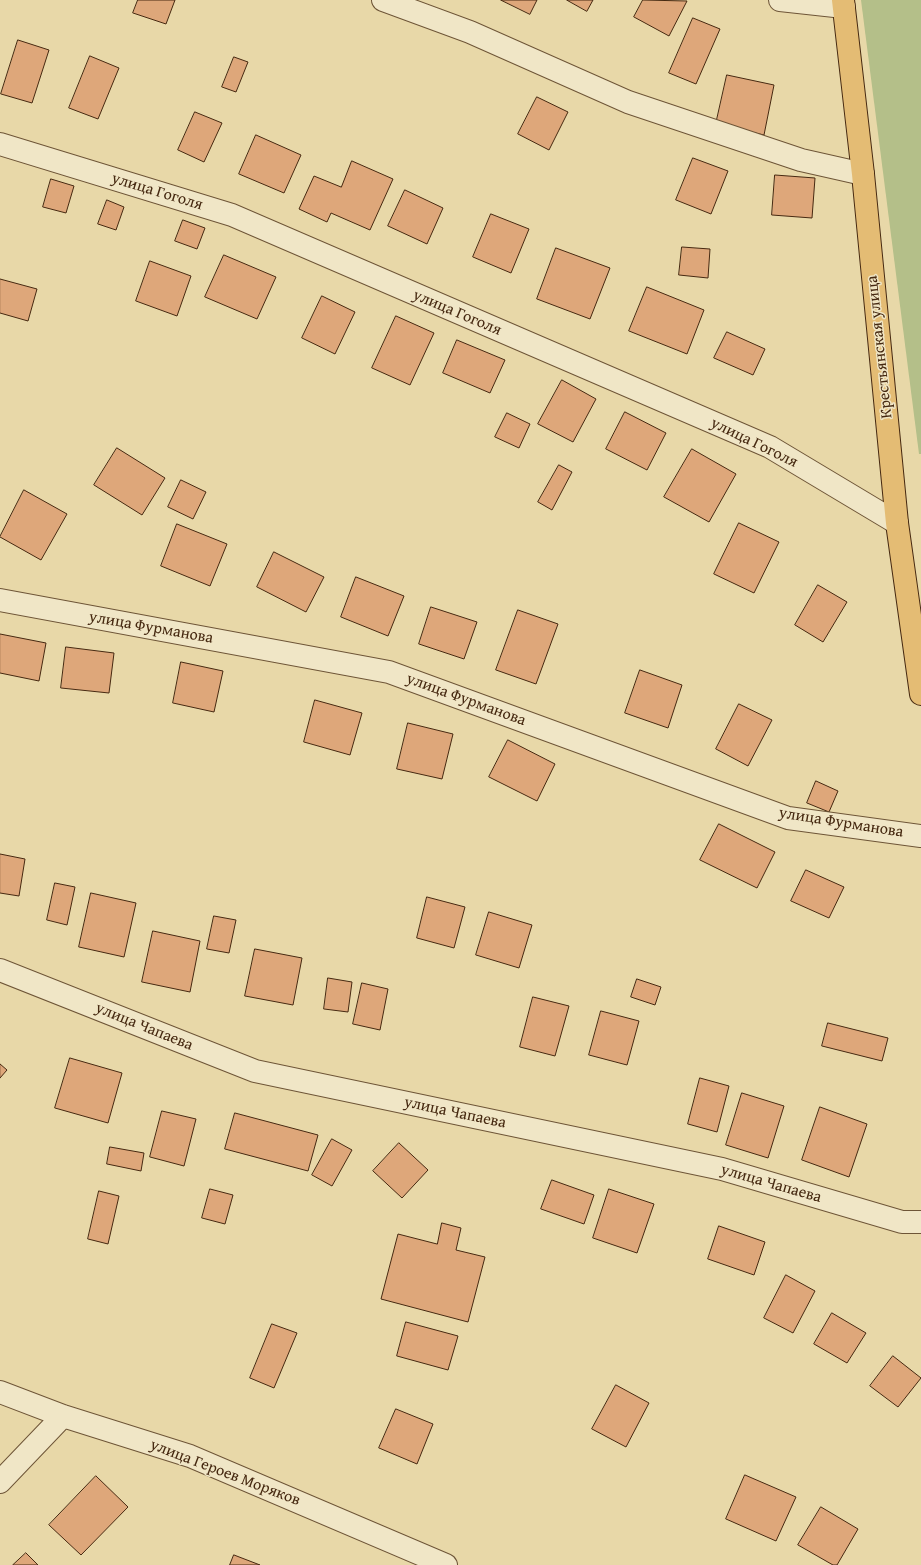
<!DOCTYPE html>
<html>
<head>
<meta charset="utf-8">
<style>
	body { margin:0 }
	canvas { display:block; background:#e8d8a8 }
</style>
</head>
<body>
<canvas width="921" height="1565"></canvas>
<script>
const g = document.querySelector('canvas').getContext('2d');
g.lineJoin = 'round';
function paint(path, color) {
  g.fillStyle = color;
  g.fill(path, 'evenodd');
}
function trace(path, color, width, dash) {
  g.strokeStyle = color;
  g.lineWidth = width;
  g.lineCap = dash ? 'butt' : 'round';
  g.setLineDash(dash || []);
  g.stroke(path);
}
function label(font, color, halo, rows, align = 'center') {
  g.font = font + ' "Gentium Book Plus",serif';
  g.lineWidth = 3;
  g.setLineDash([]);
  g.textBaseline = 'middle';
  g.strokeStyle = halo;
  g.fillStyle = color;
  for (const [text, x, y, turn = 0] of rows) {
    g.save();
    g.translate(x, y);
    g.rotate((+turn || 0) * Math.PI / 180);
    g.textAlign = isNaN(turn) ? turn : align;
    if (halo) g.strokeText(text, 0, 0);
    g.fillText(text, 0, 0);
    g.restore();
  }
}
const green = new Path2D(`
	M861,0H921V454H919Z`);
const building = new Path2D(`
	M138,0H175L166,24L133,13Z
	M501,0H537L530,14Z
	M567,0H593L587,11Z
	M643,0L687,1L669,36L634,17Z
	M693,18L720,29L696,84L669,73Z
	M18,40L49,50L32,103L1,94Z
	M90,56L119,68L98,119L69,108Z
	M234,57L248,62L236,92L222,87Z
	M727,75L774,85L764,135L716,124Z
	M537,97L568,112L549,150L518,134Z
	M195,112L222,123L204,162L178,150Z
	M256,135L301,155L284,193L239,174Z
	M693,158L728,171L711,214L676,200Z
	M352,161L393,179L370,230L331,213L327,222L299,209L314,176L341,187Z
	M775,175L815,178L812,218L772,215Z
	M51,179L74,186L66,213L43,207Z
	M405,190L443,208L427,244L388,226Z
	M107,200L124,207L116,230L98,224Z
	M491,214L529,229L511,273L473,257Z
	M183,220L205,228L197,249L175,241Z
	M682,247L710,249L708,278L679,275Z
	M556,248L610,268L590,319L537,299Z
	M224,255L276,277L257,319L205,297Z
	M150,261L191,276L177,316L136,301Z
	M0,279L37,289L28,321L0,313Z
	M647,287L704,310L687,354L629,331Z
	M322,296L355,312L335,354L302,338Z
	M396,316L434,333L410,385L372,368Z
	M727,332L765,349L753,375L714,358Z
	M457,340L505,360L490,393L443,373Z
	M562,380L596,399L573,442L538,424Z
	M625,412L666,433L647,470L606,449Z
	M507,413L530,424L519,448L495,437Z
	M117,448L165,478L142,515L94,485Z
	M692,449L736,474L709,522L664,497Z
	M559,465L572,472L552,510L538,502Z
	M181,480L206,492L193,519L168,507Z
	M24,490L67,514L41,560L0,537Z
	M739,523L779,542L754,593L714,574Z
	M177,524L227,544L210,586L161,566Z
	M274,552L324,577L306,612L257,587Z
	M356,577L404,596L388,636L341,617Z
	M818,585L847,602L823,642L795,625Z
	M431,607L477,622L464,659L419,644Z
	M518,610L558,624L536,684L496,670Z
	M0,634L46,643L39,681L0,673Z
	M66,647L114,653L109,693L61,688Z
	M181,662L223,671L214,712L173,703Z
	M640,670L682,685L668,728L625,713Z
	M315,700L362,713L350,755L304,742Z
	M739,704L772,720L748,766L716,749Z
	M408,723L453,734L442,779L397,769Z
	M508,740L555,764L537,801L489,777Z
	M816,781L838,791L829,812L807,803Z
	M719,824L775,852L757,888L700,860Z
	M0,854L25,859L19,896L0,893Z
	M806,870L844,887L829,918L791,901Z
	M55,883L75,887L67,925L47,920Z
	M91,893L136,903L124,957L79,947Z
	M427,897L465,907L454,948L417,938Z
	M489,912L532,925L519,968L476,955Z
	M214,916L236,920L229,953L207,949Z
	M153,931L200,941L190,992L142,982Z
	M255,949L302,958L293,1005L245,996Z
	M328,978L352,982L348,1012L324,1009Z
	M637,979L661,987L655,1005L631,997Z
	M362,983L388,989L380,1030L353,1024Z
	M533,997L569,1006L555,1056L520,1047Z
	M601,1011L639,1021L627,1065L589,1055Z
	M828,1023L888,1038L882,1061L822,1046Z
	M70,1058L122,1073L108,1123L55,1108Z
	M0,1064L7,1070L0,1078Z
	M700,1078L729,1086L717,1132L688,1124Z
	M742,1093L784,1106L768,1158L726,1145Z
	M820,1107L867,1124L849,1177L802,1160Z
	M162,1111L196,1119L184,1166L150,1157Z
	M235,1113L318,1135L308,1171L225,1149Z
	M332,1139L352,1150L332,1186L312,1175Z
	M399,1143L428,1170L402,1198L373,1171Z
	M110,1147L144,1153L141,1171L107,1164Z
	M552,1180L594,1195L584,1224L541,1209Z
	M210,1189L233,1195L225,1224L202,1218Z
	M609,1189L654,1204L637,1253L593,1238Z
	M99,1191L119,1196L108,1244L88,1239Z
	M442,1223L461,1228L456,1250L485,1257L468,1322L381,1299L398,1234L437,1244Z
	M719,1226L765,1242L754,1275L708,1259Z
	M786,1275L815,1291L793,1333L764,1318Z
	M832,1313L866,1333L847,1363L814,1344Z
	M406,1322L458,1336L448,1370L397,1356Z
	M272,1324L297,1333L274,1388L250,1378Z
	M893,1356L921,1378L898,1407L870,1386Z
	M616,1385L649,1403L626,1447L592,1429Z
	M396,1409L433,1424L417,1464L379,1448Z
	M745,1475L796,1497L776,1541L726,1519Z
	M96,1476L128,1507L81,1555L49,1525Z
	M821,1507L858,1529L837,1565H833L798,1545Z
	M26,1553L38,1565H13Z
	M234,1555L260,1565H230Z`);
const minor = new Path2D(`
	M383,0L470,32L628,102L801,160L863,174
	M780,0L844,7
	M0,144L232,215L770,447L897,523
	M0,600L389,672L788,818L921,836
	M0,970L255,1071L722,1169L902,1222H921
	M0,1392L63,1416L190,1456L446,1565
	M0,1482L63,1416`);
const major = new Path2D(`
	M843,0L863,174L897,523L921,694`);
const streetNames = [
	["улица Гоголя",157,192,17],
	["улица Гоголя",457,313,23],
	["Крестьянская улица",880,347,-96],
	["улица Гоголя",754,443,26],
	["улица Фурманова",151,628,10],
	["улица Фурманова",466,700,20],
	["улица Фурманова",841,823,9],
	["улица Чапаева",144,1027,22],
	["улица Чапаева",455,1113,12],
	["улица Чапаева",771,1184,16],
	["улица Героев Моряков",225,1473,21]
];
paint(green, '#b4bf89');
paint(building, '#dea77a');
trace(building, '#462911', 1);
trace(minor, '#6e5537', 24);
trace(major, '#462911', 24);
trace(minor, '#f0e6c6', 22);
trace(major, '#e4bc74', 22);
label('16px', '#462911', '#f0e6c6', streetNames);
</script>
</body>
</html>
